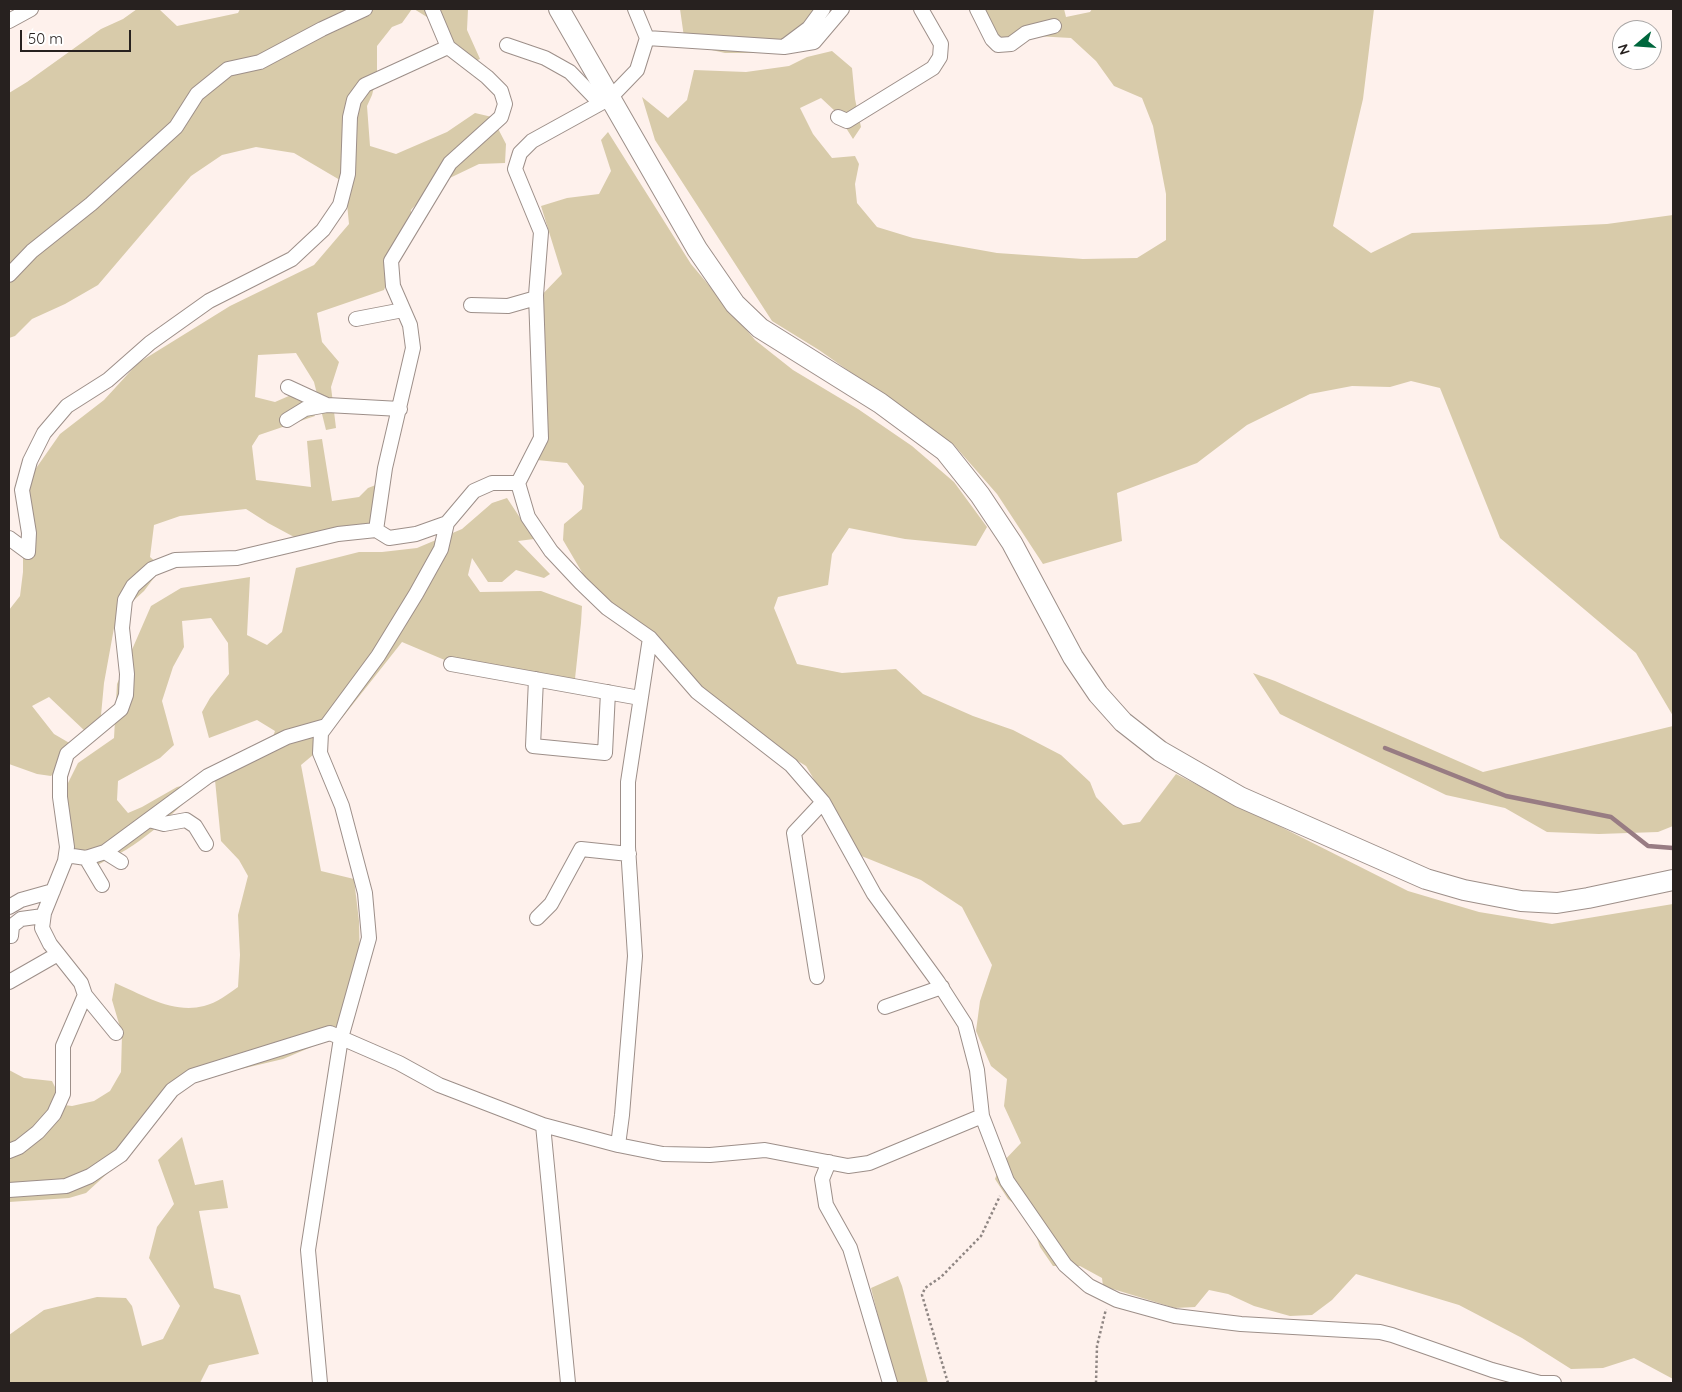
<!DOCTYPE html>
<html>
<head>
<meta charset="utf-8">
<style>
	body { margin:0 }
	#map { position:relative; width:1682px; height:1392px; overflow:hidden; background:#fef1ec; font-family:Quicksand,sans-serif }
	canvas { display:block }
	.frame { position:absolute; inset:0; border:10px solid #27211f; pointer-events:none }
	.north { position:absolute; left:1612px; top:20px; width:50px; height:50px; box-sizing:border-box; background:#fff; border:1px solid #a9a6a5; border-radius:50%; rotate:252deg; font-size:14px; font-weight:700; line-height:20px; text-align:center; color:#27211f }
	.north::after { content:''; display:block; margin:auto; width:18px; height:22px; background:#00673d; clip-path:polygon(50% 0,100% 100%,50% 72%,0 100%) }
	.scale { position:absolute; left:20px; top:30px; width:111px; height:22px; box-sizing:border-box; border:2px solid #27211f; border-top:0; padding-left:6px; font-size:15px; line-height:18px; white-space:nowrap; color:#27211f; -webkit-text-stroke:4px #fff; paint-order:stroke }
</style>
</head>
<body>
<div id="map">
<canvas width="1682" height="1392"></canvas>
<div class="frame"></div>
<div class="north">N</div>
<div class="scale">50 m</div>
</div>
<script>
const g = document.querySelector('canvas').getContext('2d');
g.lineJoin = 'round';
function paint(path, color) {
  g.fillStyle = color;
  g.fill(path, 'evenodd');
}
function trace(path, color, width, dash) {
  g.strokeStyle = color;
  g.lineWidth = width;
  g.lineCap = dash ? 'butt' : 'round';
  g.setLineDash(dash || []);
  g.stroke(path);
}
const green = new Path2D(`
	M137,9H159L177,26L238,13L240,9H412L402,23L392,27L377,46V75L372,95L367,106L370,146L396,154L447,132L475,113L492,117L506,144L505,163L479,164L433,186L411,210V230L395,263L384,290L317,313L322,342L339,362L331,387L336,428L326,430L314,382L296,353L258,355L255,397L275,402L305,389L315,416L259,435L252,446L256,480L311,487L307,441L322,439L332,501L359,497L368,488L381,483L376,513L366,535L309,545L268,523L246,509L180,516L154,525L150,557L162,567L144,591L122,611L114,628L104,683L100,726L86,732L49,697L32,706L54,734L78,748L51,776L37,774L9,764V610L20,596L23,572V510L32,474L60,434L104,400L138,363L230,306L314,265L349,224L345,183L294,153L256,147L222,155L191,176L98,285L65,304L32,319L15,336L9,338V93L27,82L101,29L123,19Z
	M414,9H468L467,30L480,59L473,62L435,22Z
	M680,9H824L795,47L769,53H725L685,44Z
	M981,9H1064L1066,17L1090,12L1092,9H1374L1363,99L1333,226L1371,253L1412,233L1607,224L1673,215V716L1636,653L1500,538L1440,388L1411,381L1390,387L1352,386L1310,394L1247,425L1197,463L1117,493L1122,541L1043,564L997,494L954,445L819,350L772,321L655,140L642,97L668,118L687,100L694,70L746,72L789,66L807,57L832,51L852,68L855,99L861,127L853,139L836,112L821,98L800,108L813,134L832,158L855,156L859,164L855,184L857,203L877,227L913,238L997,253L1083,259L1137,258L1166,240V194L1153,126L1142,98L1114,86L1096,61L1071,38L1035,36L1000,44Z
	M608,132L691,264L755,340L793,370L858,409L912,446L954,482L987,527L976,546L905,539L849,528L832,554L828,585L778,597L774,608L797,664L842,673L896,669L923,694L973,716L1013,730L1061,755L1090,782L1096,797L1123,825L1140,822L1176,774L1408,891L1479,912L1552,924L1673,904V1379L1634,1358L1603,1368L1571,1369L1522,1338L1459,1305L1356,1274L1332,1300L1312,1315L1290,1316L1254,1306L1228,1294L1209,1290L1195,1307L1175,1308L1103,1286L1102,1278L1080,1266H1053L1040,1247L1029,1216L1008,1199L995,1179L1000,1165L1021,1143L1004,1106L1007,1079L991,1066L976,1031L980,1001L992,965L962,907L921,880L859,855L806,766L699,700L669,651L593,591L563,540L564,524L582,509L584,486L567,463L537,460L535,302L562,274L541,206L567,198L599,194L611,171L601,140Z
	M507,498L534,539L518,541L550,574L544,578L516,570L502,582H488L472,558L468,575L480,592L541,591L582,606L581,623L574,688L447,661L402,642L342,718L316,729L313,755L301,765L321,871L354,879L359,921L360,965L335,1037L283,1059L220,1074L196,1082L172,1096L122,1160L86,1193L69,1198L9,1202V1070L24,1078L52,1081L64,1105L72,1106L94,1101L110,1091L121,1072L122,1034L112,1000L115,983C143,995 173,1014 204,1006C217,1003 228,994 238,987L240,955L238,915L248,876L239,860L221,841L215,780L267,753L275,731L257,720L209,738L202,712L210,698L229,674L228,643L211,618L182,621L184,647L173,667L162,701L174,745L160,758L118,781L117,800L128,813L142,807L177,787L207,780C177,810 145,843 105,861C101,863 95,867 91,867C77,867 71,858 63,849L66,787L78,763L114,738L117,684L151,606L181,588L250,577L247,635L267,645L282,632L296,568L359,552H382L417,548L462,529L492,503Z
	M1253,673L1275,681L1483,772L1673,726V826L1658,832L1599,834L1547,832L1505,808L1446,795L1280,714Z
	M182,1137L195,1185L223,1180L228,1208L199,1211L214,1288L240,1295L259,1354L209,1365L200,1383H9V1335L44,1310L97,1297L126,1298L132,1306L142,1346L163,1339L180,1306L149,1258L157,1227L174,1204L158,1160Z
	M898,1276L902,1286L928,1383H895L893,1376L871,1288Z`);
const stream = new Path2D(`
	M1385,748L1506,796L1611,817L1648,846L1673,848`);
const path = new Path2D(`
	M948,1383L922,1295L925,1288L941,1277L981,1236L1000,1196
	M1096,1383L1097,1346L1106,1309`);
const street = new Path2D(`
	M635,9L647,38
	M842,9L814,42L784,47L647,38L637,70L610,98L532,141L520,153L515,169L541,232L536,295L541,438L518,483L528,517L551,551L581,583L607,608L650,638L697,692L791,765L823,802L874,894L938,982L965,1024L977,1070L982,1116L1007,1181L1065,1265L1089,1286L1117,1300L1175,1316L1241,1324L1380,1332L1392,1335L1492,1370L1540,1383H1554
	M977,9L992,39L998,45L1011,44L1026,33L1054,26
	M9,21L31,9
	M507,45L545,58L570,72L600,103
	M785,46L809,28L823,9
	M838,117L847,121L933,68L940,57L941,44L921,9
	M9,275L32,251L91,204L176,127L197,94L228,69L260,62L322,29L365,9
	M471,305L508,306L536,298
	M356,319L403,310
	M288,387L327,405
	M287,420L305,409L327,405L400,409
	M376,530L385,468L413,348L410,325L393,286L391,261L450,163L501,117L505,104L501,91L487,77L448,47L432,9
	M9,538L28,552L29,533L22,490L30,461L44,433L67,406L108,380L150,343L209,301L292,259L323,230L340,205L348,174L350,117L354,100L365,85L448,47
	M451,664L640,698
	M536,679L533,746L605,753L608,692
	M149,820L164,824L186,820L195,826L206,844
	M105,852L121,862
	M66,855L86,858L105,852L208,776L287,737L326,726
	M86,858L102,885
	M9,907L21,900L53,891
	M537,918L551,904L581,849L629,854
	M11,936L12,926L21,919L43,916
	M817,977L794,833L823,802
	M9,982L58,954
	M85,995L116,1033
	M885,1007L942,987
	M543,1125L568,1383
	M618,1145L622,1115L635,956L628,847V782L650,638
	M9,1151L19,1147L38,1132L54,1114L63,1094V1046L85,995L81,983L50,944L42,928L44,913L65,861L67,847L60,797V776L67,754L121,709L126,695L127,674L122,628L125,600L133,586L152,569L175,560L237,558L338,534L376,530L389,538L416,534L447,523
	M829,1162L822,1179L826,1205L850,1248L890,1383
	M9,1190L66,1186L90,1176L121,1155L172,1090L192,1076L330,1033L399,1063L439,1085L543,1125L618,1145L663,1154L710,1155L765,1150L848,1166L869,1163L982,1116
	M320,1383L308,1250L341,1038L369,938L365,893L342,806L320,753L321,733L378,656L416,594L441,549L447,523L474,491L492,483H518`);
const secondary = new Path2D(`
	M559,9L697,249L735,304L760,328L880,403L945,451L980,495L1012,543L1073,657L1098,694L1123,722L1160,751L1240,797L1426,879L1464,890L1521,901L1557,903L1588,898L1673,880`);
paint(green, '#d8cbaa');
trace(stream, '#987c83', 4.5);
trace(street, '#9d8f89', 16);
trace(secondary, '#9d8f89', 22);
trace(path, '#8f8683', 2.5, [2.5, 2.5]);
trace(street, '#fff', 14);
trace(secondary, '#fff', 20);
</script>
</body>
</html>
